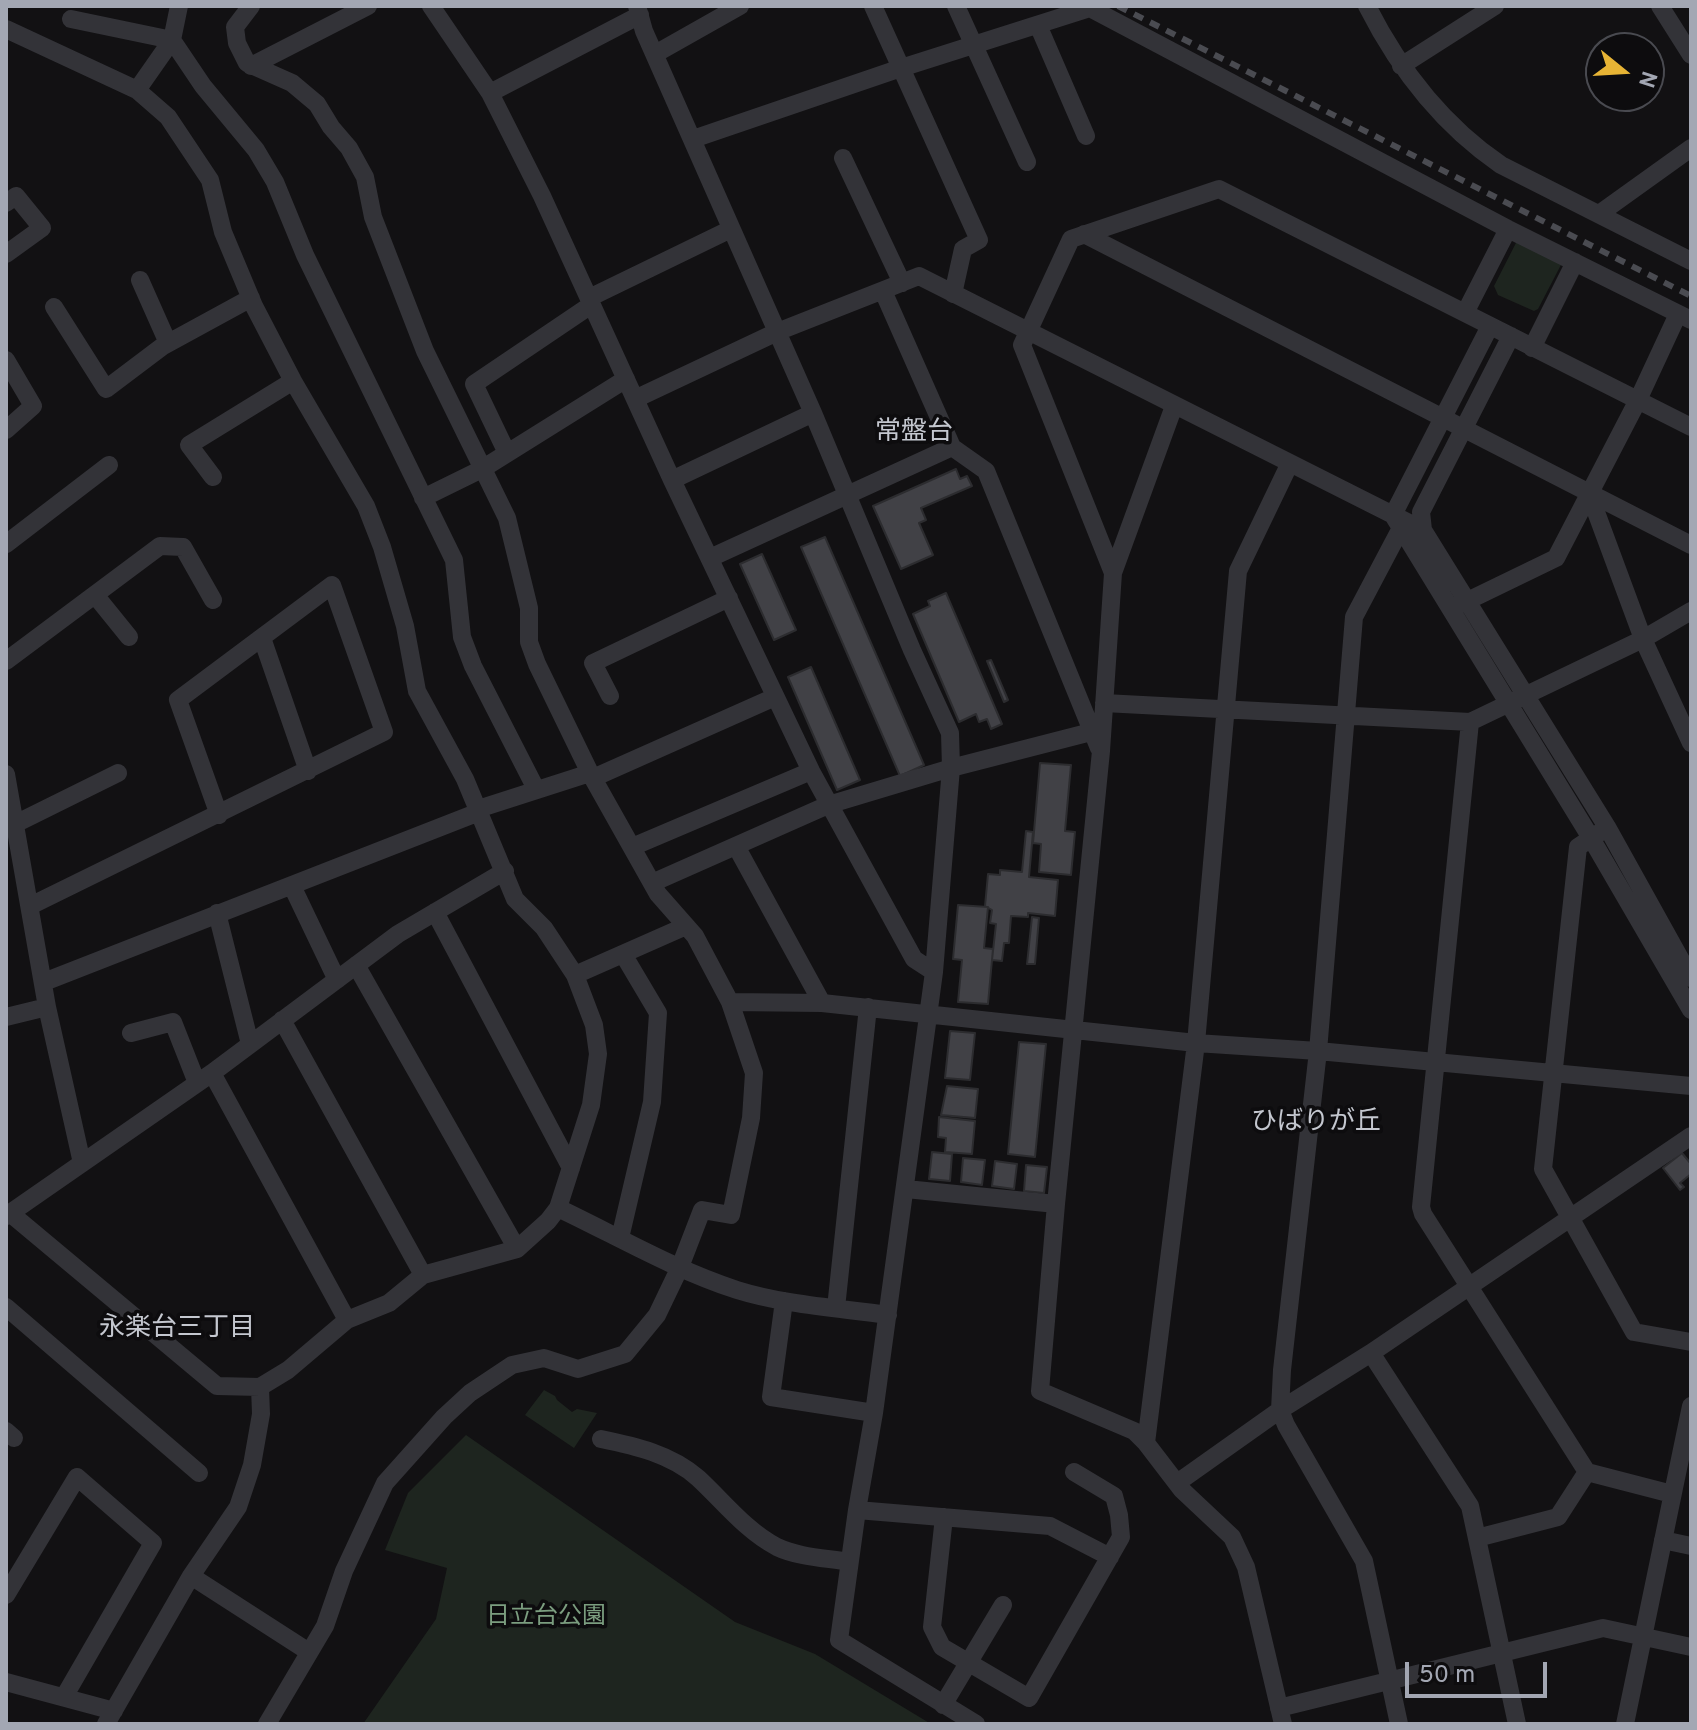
<!DOCTYPE html>
<html>
<head>
<meta charset="utf-8">
<style>
	body { margin:0 }
	#map { position:relative; width:1697px; height:1730px; overflow:hidden; background:#121113; font-family:Overpass,sans-serif }
	canvas { display:block }
	.frame { position:absolute; inset:0; border:8px solid #a3a7b3; pointer-events:none }
	.north { position:absolute; left:1585px; top:32px; width:80px; height:80px; box-sizing:border-box; background:#0d0c0e; border:2px solid #494a50; border-radius:50%; rotate:108deg; font-size:22px; font-weight:700; line-height:32px; text-align:center; color:#a3a7b3 }
	.north::after { content:''; display:block; margin:auto; width:28px; height:36px; background:#e7b435; clip-path:polygon(50% 0,100% 100%,50% 72%,0 100%) }
	.scale { position:absolute; left:1405px; top:1662px; width:142px; height:36px; box-sizing:border-box; border:4px solid #a3a7b3; border-top:0; padding-left:10px; font-size:24px; line-height:28px; white-space:nowrap; color:#a3a7b3; -webkit-text-stroke:6px #0d0c0e; paint-order:stroke }
</style>
</head>
<body>
<div id="map">
<canvas width="1697" height="1730"></canvas>
<div class="frame"></div>
<div class="north">N</div>
<div class="scale">50 m</div>
</div>
<script>
const g = document.querySelector('canvas').getContext('2d');
g.lineJoin = 'round';
function paint(path, color) {
  g.fillStyle = color;
  g.fill(path, 'evenodd');
}
function trace(path, color, width, dash) {
  g.strokeStyle = color;
  g.lineWidth = width;
  g.lineCap = dash ? 'butt' : 'round';
  g.setLineDash(dash || []);
  g.stroke(path);
}
function label(font, color, halo, rows, align = 'center') {
  g.font = font + ' Overpass,"Noto Sans JP",sans-serif';
  g.lineWidth = 7;
  g.setLineDash([]);
  g.textBaseline = 'middle';
  g.strokeStyle = halo;
  g.fillStyle = color;
  for (const [text, x, y, turn = 0] of rows) {
    g.save();
    g.translate(x, y);
    g.rotate((+turn || 0) * Math.PI / 180);
    g.textAlign = isNaN(turn) ? turn : align;
    if (halo) g.strokeText(text, 0, 0);
    g.fillText(text, 0, 0);
    g.restore();
  }
}
const green = new Path2D(`
	M1518,239L1563,261L1538,309L1534,311L1498,295L1494,286Z
	M544,1390L555,1396L557,1400L572,1412L577,1409L597,1413L574,1448L525,1415Z
	M466,1435L735,1622L815,1654L931,1724H363L436,1619L447,1568L385,1550L408,1493Z`);
const building = new Path2D(`
	M956,469L960,479L967,476L972,486L921,508L926,520L919,523L933,555L901,569L873,506Z
	M825,537L924,765L900,776L801,547Z
	M762,554L796,630L774,640L740,564Z
	M946,593L1002,724L991,729L987,719L979,722L976,714L959,722L913,614L930,606L928,601Z
	M991,660L1008,700L1004,702L987,661Z
	M811,667L860,780L837,790L788,677Z
	M1040,763L1071,765L1065,831L1075,832L1071,875L1039,872L1041,844L1033,843Z
	M1026,831L1033,832L1029,877L1058,880L1055,916L1028,913V917L1011,916L1009,943H1004L1002,961L992,960L996,924L990,923L992,910L985,906L988,874L1000,875V870L1022,872Z
	M958,905L988,907L984,948L993,949L988,1004L958,1002L962,960L953,959Z
	M1032,917L1039,918L1035,964H1027Z
	M950,1031L975,1033L970,1080L945,1078Z
	M1019,1042L1046,1044L1035,1157L1008,1154Z
	M947,1086L978,1089L975,1118L941,1115Z
	M939,1117L975,1121L972,1154L945,1152L946,1138L938,1137Z
	M932,1152L952,1154L950,1181L929,1179Z
	M1682,1153L1691,1164V1174L1680,1183L1684,1187L1680,1190L1663,1168Z
	M963,1158L985,1160L982,1185L961,1182Z
	M995,1161L1017,1164L1014,1189L992,1186Z
	M1026,1165L1047,1167L1044,1193L1024,1191Z`);
const minor = new Path2D(`
	M251,6L235,27L237,43L247,63L292,83L317,104L331,127L349,148L365,177L373,217L425,351L507,518L529,608V642L537,664L590,773L658,894L695,936L730,1002L754,1073L751,1118L731,1215L702,1210L680,1267L657,1315L625,1354L578,1369L544,1358L512,1365L470,1393L444,1417L385,1483L344,1571L325,1626L267,1724
	M431,6L490,93L542,196L672,480L811,771L914,959L934,972
	M637,6L644,31L813,413L912,650L950,733L951,768L934,972L874,1413
	M873,6L979,240L963,249L953,294
	M956,6L1027,162
	M1367,6C1399,69 1441,124 1501,165L1691,261
	M1660,6L1691,55
	M71,19L172,40L203,86L256,150L275,182L305,255L454,560L462,637L473,666L536,789
	M1038,25L1086,136
	M6,29L137,90L168,117L210,180L223,232L254,306L293,381L366,506L382,547L405,626L417,691L465,779L515,899L544,928L575,975L594,1025L598,1054L591,1105L558,1208L548,1221L517,1249L423,1275L389,1303L347,1320L288,1370L260,1387L261,1414L252,1465L238,1507L191,1576L106,1724
	M655,54L740,6
	M251,66L368,6
	M1401,66L1495,6
	M137,90L172,40L179,6
	M490,93L640,15
	M693,139L901,68L1090,8L1508,229L1691,320
	M843,158L902,283
	M6,203L16,196L42,228L6,254
	M1599,214L1691,148
	M1084,234L1691,545
	M140,280L168,343
	M883,291L952,447L986,471L1099,748
	M589,298L731,229
	M54,307L106,389L163,346L251,298
	M1465,313L1508,229
	M1490,326L1393,515L1591,838L1691,1010
	M1511,336L1421,512L1423,530L1607,827L1691,978
	M1532,348L1575,262
	M6,360L33,406L6,430
	M635,399L777,332L919,276L1423,530
	M1174,406L1113,573L1101,751L1056,1204L1040,1391L1134,1431L1146,1443L1182,1490L1232,1537L1246,1567L1283,1724
	M507,453L474,384L591,305
	M213,477L189,445L293,381
	M672,480L813,413
	M1589,493L1643,639L1691,743
	M423,498L482,469L626,379
	M6,544L109,465
	M710,558L952,447
	M1113,573L1022,345L1071,239L1219,189L1691,427
	M95,595L129,637
	M1457,606L1556,558L1638,400L1678,314
	M262,638L308,771
	M6,661L160,546L183,547L213,600
	M610,696L593,663L729,598
	M1104,703L1470,722L1643,639L1691,611
	M1470,722L1421,1207L1423,1214L1587,1472L1672,1494
	M6,774L47,1007L82,1163
	M593,778L775,697
	M478,809L590,773
	M15,824L118,773
	M1602,831L1578,847L1543,1169L1634,1332L1691,1342
	M736,846L822,1003
	M632,847L811,771
	M652,883L828,805L951,768L1091,732
	M292,886L337,980
	M30,906L384,732L332,585L178,700L219,815
	M435,912L571,1168
	M217,913L250,1044
	M356,965L517,1249
	M575,975L686,926
	M44,982L479,812
	M730,1002L822,1003L1196,1043L1318,1051L1691,1086
	M6,1017L47,1007
	M282,1020L423,1275
	M131,1033L173,1022L197,1083
	M212,1073L347,1320
	M906,1189L1056,1204
	M558,1208C617,1236 675,1270 737,1290C785,1305 839,1308 888,1315
	M10,1213L217,1386L260,1387
	M6,1216L212,1073L398,934L505,871
	M620,1238L652,1102L658,1013L623,954
	M784,1301L771,1397L874,1413L857,1510L839,1640L976,1724
	M6,1307L199,1473
	M836,1308L868,1007
	M1371,1353L1470,1506L1517,1724
	M6,1431L14,1438
	M601,1439C635,1446 671,1454 698,1478C723,1501 746,1531 777,1547C798,1557 826,1558 849,1562
	M1146,1443L1196,1043L1238,571L1290,463
	M1177,1483L1280,1410L1371,1353L1691,1136
	M857,1510L1050,1526L1110,1557
	M944,1517L932,1627L942,1647L1029,1698L1121,1537L1119,1515L1114,1496L1074,1472
	M1477,1538L1558,1517L1587,1472
	M1663,1540L1691,1546
	M191,1576L309,1652
	M6,1595L77,1477L153,1543L64,1697
	M6,1682L114,1711
	M943,1705L1003,1605
	M1279,1708L1603,1628L1691,1647
	M1399,1724L1364,1561L1286,1425L1280,1410L1282,1370L1318,1051L1354,617L1401,528
	M1625,1724L1691,1406`);
const rail = new Path2D(`
	M1118,6L1691,296`);
const parkNames = [
	["日立台公園",546,1618]
];
const neighbourhoodNames = [
	["常盤台",914,434],
	["ひばりが丘",1316,1124],
	["永楽台三丁目",177,1330]
];
paint(green, '#1e251f');
paint(building, '#414146');
trace(building, '#2c2c2f', 2);
trace(minor, '#333338', 18);
trace(rail, '#4a4b51', 6, [10, 8]);
label('24px', '#7b9d7f', '#0d0c0e', parkNames);
label('26px', '#c4c7cf', '#0d0c0e', neighbourhoodNames);
</script>
</body>
</html>
